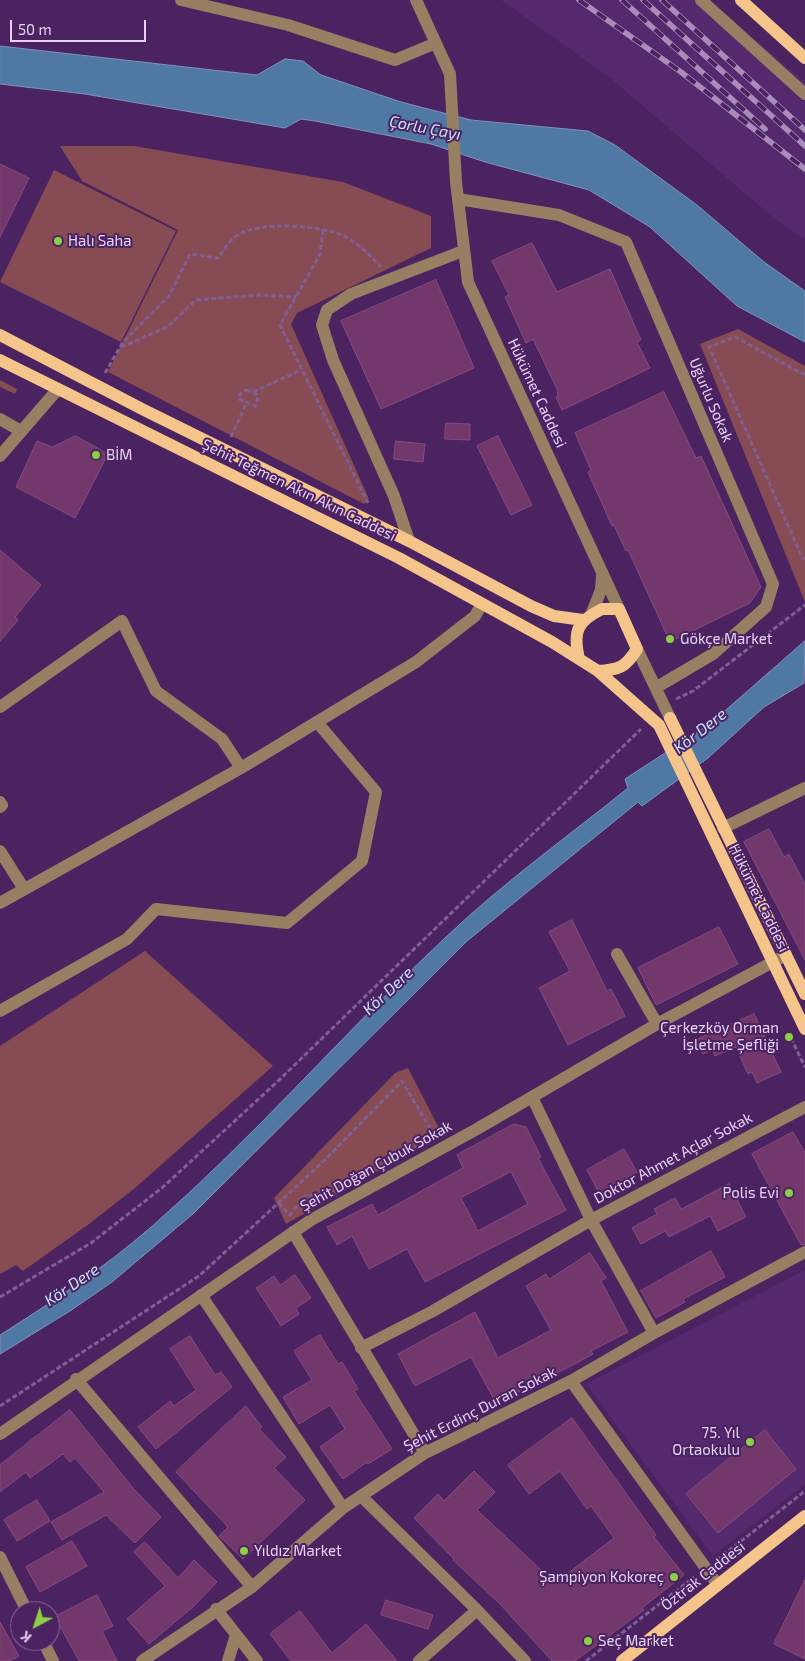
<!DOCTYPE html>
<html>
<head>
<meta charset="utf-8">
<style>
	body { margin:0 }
	#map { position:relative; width:805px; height:1661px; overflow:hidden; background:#4a2360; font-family:"Exo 2",sans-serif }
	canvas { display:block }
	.north { position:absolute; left:10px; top:1601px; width:50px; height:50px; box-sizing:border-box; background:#4a2360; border:1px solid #89699c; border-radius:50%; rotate:220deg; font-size:14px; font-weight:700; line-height:20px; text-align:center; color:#e7d1f6 }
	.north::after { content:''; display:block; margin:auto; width:18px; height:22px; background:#8cce45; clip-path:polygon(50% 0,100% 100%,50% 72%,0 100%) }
	.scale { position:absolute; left:10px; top:20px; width:136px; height:22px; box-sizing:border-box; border:2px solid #e7d1f6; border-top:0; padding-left:6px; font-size:15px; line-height:18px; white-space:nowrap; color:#e7d1f6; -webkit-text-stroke:4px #4a2360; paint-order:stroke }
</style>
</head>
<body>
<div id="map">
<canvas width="805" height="1661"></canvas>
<div class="north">K</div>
<div class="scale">50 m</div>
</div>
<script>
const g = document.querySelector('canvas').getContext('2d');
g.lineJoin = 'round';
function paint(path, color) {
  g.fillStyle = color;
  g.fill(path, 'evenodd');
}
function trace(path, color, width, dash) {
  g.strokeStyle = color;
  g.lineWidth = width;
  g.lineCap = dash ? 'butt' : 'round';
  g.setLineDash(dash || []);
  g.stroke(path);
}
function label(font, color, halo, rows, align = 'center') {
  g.font = font + ' "Exo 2",sans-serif';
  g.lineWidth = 4;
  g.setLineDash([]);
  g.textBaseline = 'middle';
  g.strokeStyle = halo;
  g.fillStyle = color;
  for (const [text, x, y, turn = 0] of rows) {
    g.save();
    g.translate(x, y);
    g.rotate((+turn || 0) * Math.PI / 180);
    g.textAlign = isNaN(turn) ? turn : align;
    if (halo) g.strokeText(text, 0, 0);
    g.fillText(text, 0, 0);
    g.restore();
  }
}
const built = new Path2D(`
	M501,0H710L805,82V240L769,214L609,77Z
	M805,1270V1484L713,1556L586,1384Z`);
const green = new Path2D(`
	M60,146H134L343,182L431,216V248L297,313L291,324L369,499L364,504L108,372L178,230L82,181Z
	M54,170L176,231L121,342L0,282Z
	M738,329L805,366V602L700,344Z
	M0,380L17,389L15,394L0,387Z
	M145,951L273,1066L135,1188L89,1224L23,1271L16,1265L0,1274V1046Z
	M408,1068L442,1134L286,1224L274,1198L395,1073Z`);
const water = new Path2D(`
	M0,46L257,75L285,59L303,61L321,75L401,102L471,120L588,131L615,145L697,205L764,262L805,291V342L737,306L650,227L589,190L485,162L431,144L315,121L301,119L285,128L85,94L0,84Z
	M805,641L804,683L764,707L708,758L642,806L638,802L467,941L194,1213L112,1282L70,1311L0,1354V1335C52,1302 104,1268 150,1228C255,1137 345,1031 446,937C503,883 567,837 628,788L625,779L711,723Z`);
const building = new Path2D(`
	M0,164L29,178L0,237Z
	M532,243L557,292L610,269L641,340L637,342L650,368L562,410L556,397L558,396L557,389L533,339L526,343L505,297L509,295L492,261Z
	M436,280L474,368L381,409L341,321Z
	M664,392L696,458L701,456L761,587L750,603L670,642L628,550L626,551L614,525L612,526L588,472L591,470L575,433Z
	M446,423L470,424V440L445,439Z
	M76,436L108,454L75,518L16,487L37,441L52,447Z
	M498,436L532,505L511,515L477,446Z
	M396,441L425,444L423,462L394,459Z
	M0,550L41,585L15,617L18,620L0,641Z
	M769,829L784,857L789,854L805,884V960L744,842Z
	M572,920L607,991L611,989L625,1016L568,1045L539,988L570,971L549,932Z
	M719,927L738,964L656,1005L638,968Z
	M754,1014L781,1072L757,1083L752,1072L748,1074L736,1047L715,1056L712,1050L703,1054L696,1040Z
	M514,1124L526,1127L541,1157L538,1158L566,1210L425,1282L407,1249L369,1269L352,1236L337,1245L327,1227L372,1204L378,1215L463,1168L457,1155ZM511,1172L528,1204L478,1231L461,1198Z
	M793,1132L805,1153V1244L801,1245L752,1154Z
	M624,1149L637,1172L599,1193L587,1170Z
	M729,1184L746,1217L718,1231L710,1216L669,1237L665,1231L641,1244L632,1228L657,1214L654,1209L675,1198L681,1209Z
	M711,1251L725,1277L683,1299L685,1302L656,1318L641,1291Z
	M590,1253L606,1278L601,1281L628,1332L591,1351L593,1354L573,1365L496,1403L471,1357L415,1386L398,1354L475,1312L498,1358L551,1330L526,1286L546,1274L549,1279Z
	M295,1275L311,1298L296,1308L299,1314L281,1326L256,1288L274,1276L280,1285Z
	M320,1335L338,1364L342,1362L358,1389L354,1391L392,1449L368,1464L367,1462L343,1479L320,1447L345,1429L330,1405L299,1424L283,1397L312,1380L294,1351Z
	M190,1336L215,1375L221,1372L232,1387L156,1449L138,1427L170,1401L174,1406L196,1390L170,1349Z
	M246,1406L262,1427L259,1429L286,1457L274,1468L305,1500L243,1559L219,1536L228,1527L176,1472Z
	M70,1410L133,1488L161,1517L135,1543L106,1515L62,1540L51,1522L104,1492L75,1458L70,1462L63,1454L30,1478L26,1472L0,1492V1465Z
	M572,1418L656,1535L654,1537L684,1575L642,1608L644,1610L575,1661H552L499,1603L453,1560L454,1559L414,1518L438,1494L444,1501L474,1471L495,1492L477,1510L555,1583L614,1538L591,1506L587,1509L560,1471L529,1494L508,1465Z
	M765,1430L796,1469L718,1533L686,1494Z
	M37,1500L50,1521L17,1541L4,1520Z
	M72,1541L87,1566L40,1592L26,1567Z
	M145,1542L178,1578L194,1560L217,1582L195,1605L149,1644L127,1619L165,1586L134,1552Z
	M805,1580V1659L774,1644Z
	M97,1595L113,1626L102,1631L117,1661H79L55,1617Z
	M386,1600L433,1615L428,1629L381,1615Z
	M300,1611L332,1653L366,1624L397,1661H291L270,1634Z
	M0,1622L19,1656L10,1661H0Z`);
const path = new Path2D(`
	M323,230L320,254L280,325L368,503
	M121,347L167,327L196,300L259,295L296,297
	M105,373L123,342L169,296L190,254L218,258C223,251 228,242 235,237C255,220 324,225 346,237C360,245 370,255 381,267
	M805,375L735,337L709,347L802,557L805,559
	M246,390L253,392L258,396L256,406L239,399L240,394Z
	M253,392L301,370
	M231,437L247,402
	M676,699L693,691L805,605
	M791,1038L805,1067
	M416,1143L432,1134
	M279,1203L289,1215
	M289,1216L305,1196L328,1193
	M0,1297L91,1243L163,1187L277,1082L641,729
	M0,1406L199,1276L325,1160L402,1081L435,1137
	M717,1560L805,1491
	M586,1661L694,1577`);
const minor = new Path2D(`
	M181,0L288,25L395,60L436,43
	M416,0L450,74L456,182L468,282L619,609
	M701,0L805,94
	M458,199L559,215L626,242L773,584L766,607L713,654L657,687
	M0,419L21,431
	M0,456L58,389
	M409,541L394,496L333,360L322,325L327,310L351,294L463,251
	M591,615L601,590L602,576
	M637,649L670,718
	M0,707L122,621L156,691L222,739L241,768
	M0,802L2,805L0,807
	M723,828L805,788
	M0,851L24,889
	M0,903L241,768L416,662L475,616L482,604
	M617,954L657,1024
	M0,1011L127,939L156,909L287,923L362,861L376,792L317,722
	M293,1232L425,1453
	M201,1295L343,1508
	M654,1333L591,1220L805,1107
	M361,1348L433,1311L591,1220L532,1097
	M76,1379L252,1587
	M571,1381L718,1585
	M0,1434L311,1220L477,1129L657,1024L786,955
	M361,1496L477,1610L525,1661
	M0,1557L27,1611
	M216,1609L257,1661
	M43,1641L53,1661
	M142,1661L252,1587L343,1508L425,1453L571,1381L654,1333L805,1252
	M228,1661L236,1635
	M419,1661L477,1610`);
const major = new Path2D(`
	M741,0L805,58
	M0,335L144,410L409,541L531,606L554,616L583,620
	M0,360L399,558L552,642L579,659
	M602,609H619L637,649C626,667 619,670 598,671L579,659C573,632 576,622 602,609Z
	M598,671L659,725L805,1029
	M670,718L805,994
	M622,1661L805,1516`);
const rail = new Path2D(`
	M579,0L681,72L805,169
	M622,0L765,129
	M643,0L805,146
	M662,0L805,130`);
const markers = [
	[58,241,5,"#8cce45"],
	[96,455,5,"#8cce45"],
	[670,639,5,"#8cce45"],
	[789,1037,5,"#8cce45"],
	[789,1193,5,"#8cce45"],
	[750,1442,5,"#8cce45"],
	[244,1551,5,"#8cce45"],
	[674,1577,5,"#8cce45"],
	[588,1641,5,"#8cce45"]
];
const poiNames = [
	["Halı Saha",68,241],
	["BİM",106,455],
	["Gökçe Market",680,639],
	["Çerkezköy Orman",779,1028,"right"],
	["İşletme Şefliği",779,1045,"right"],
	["Polis Evi",779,1193,"right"],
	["75. Yıl",740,1433,"right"],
	["Ortaokulu",740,1450,"right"],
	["Yıldız Market",254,1551],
	["Şampiyon Kokoreç",664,1577,"right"],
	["Seç Market",598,1641]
];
const streetNames = [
	["Hükümet Caddesi",537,393,65],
	["Uğurlu Sokak",711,400,67],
	["Şehit Teğmen Akın Akın Caddesi",299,490,26],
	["Hükümet Caddesi",759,898,64],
	["Doktor Ahmet Açlar Sokak",673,1158,-28],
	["Şehit Doğan Çubuk Sokak",376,1166,-29],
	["Şehit Erdinç Duran Sokak",480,1409,-27],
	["Öztrak Caddesi",703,1576,-38]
];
const waterNames = [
	["Çorlu Çayı",425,128,11],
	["Kör Dere",700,731,-38],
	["Kör Dere",388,991,-43],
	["Kör Dere",72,1285,-34]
];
paint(built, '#55296d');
paint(green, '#874b53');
paint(water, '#4f78a5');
trace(water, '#7d93bd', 1);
paint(building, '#72376b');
trace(building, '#884b81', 1);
trace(path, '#805f94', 3, [5, 2.5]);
trace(minor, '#967f63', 12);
trace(major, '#f4c48a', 12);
trace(rail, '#a88cba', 5.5);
trace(rail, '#4a2360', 4, [11]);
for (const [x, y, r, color] of markers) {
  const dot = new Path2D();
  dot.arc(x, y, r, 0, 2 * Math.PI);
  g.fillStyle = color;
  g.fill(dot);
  trace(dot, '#4a2360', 2);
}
label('15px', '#e7d1f6', '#4a2360', poiNames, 'left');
label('15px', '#e7d1f6', '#4a2360', streetNames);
label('italic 16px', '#c9e1fd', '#4a2360', waterNames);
</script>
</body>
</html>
